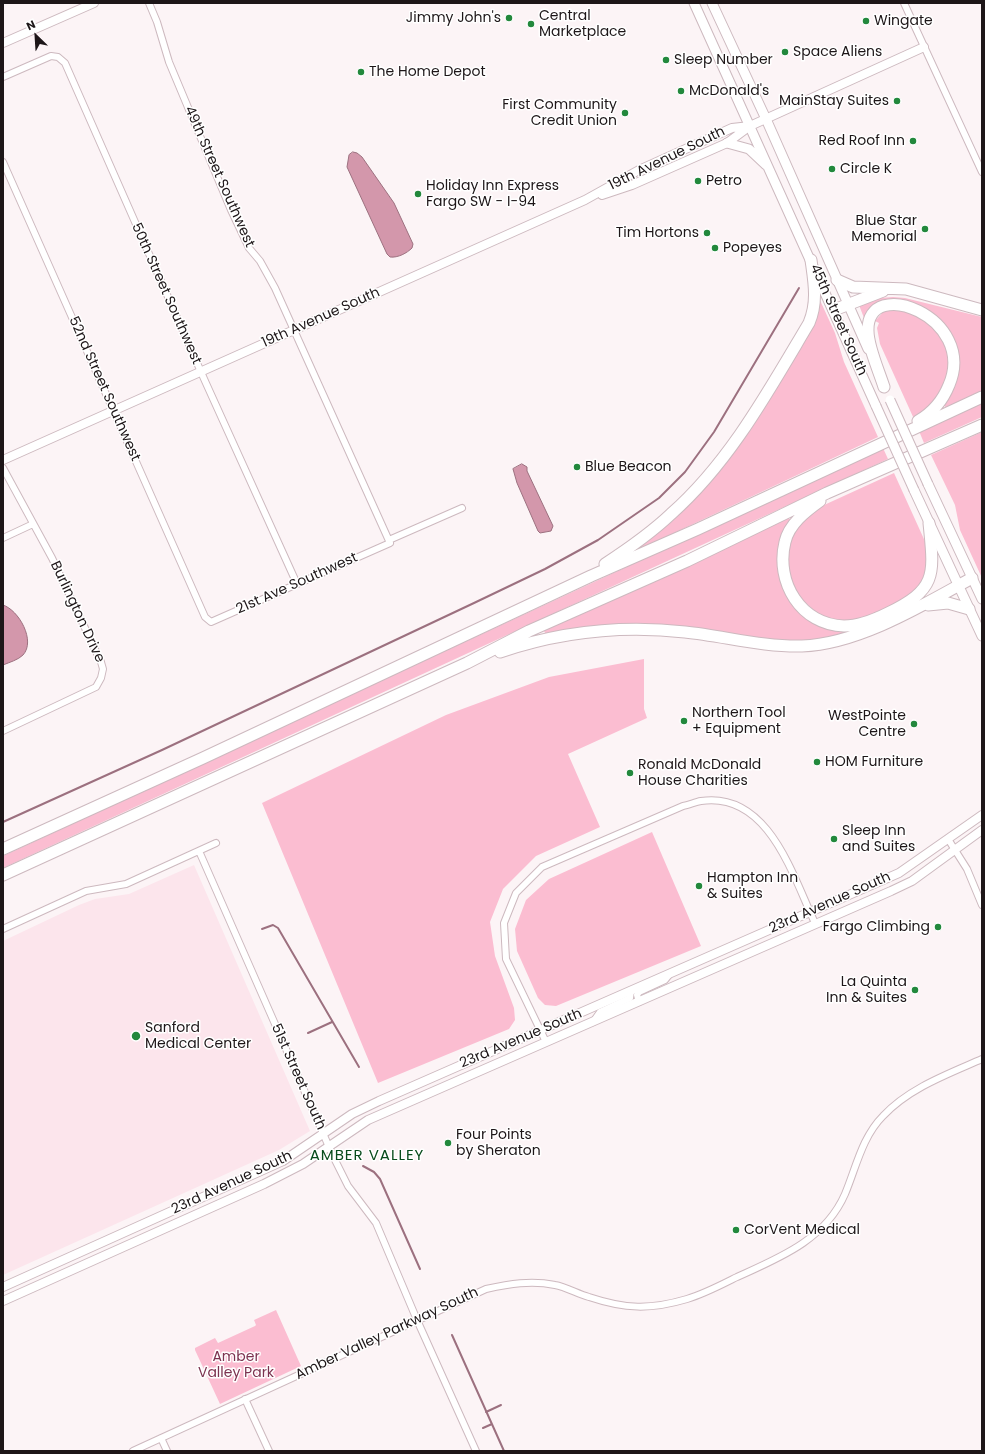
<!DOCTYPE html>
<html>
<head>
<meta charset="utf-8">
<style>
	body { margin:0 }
	#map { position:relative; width:985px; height:1454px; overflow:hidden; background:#fcf4f6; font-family:Poppins,sans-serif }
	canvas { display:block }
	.frame { position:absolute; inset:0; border:4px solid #1d1618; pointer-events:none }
	.north { position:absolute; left:16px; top:16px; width:40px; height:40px; -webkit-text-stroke:3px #fff; paint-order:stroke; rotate:335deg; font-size:11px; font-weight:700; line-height:16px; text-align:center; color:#1d1618 }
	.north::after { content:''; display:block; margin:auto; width:14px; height:18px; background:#1d1618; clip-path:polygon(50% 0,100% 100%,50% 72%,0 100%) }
</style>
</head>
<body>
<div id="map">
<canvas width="985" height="1454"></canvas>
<div class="frame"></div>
<div class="north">N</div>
</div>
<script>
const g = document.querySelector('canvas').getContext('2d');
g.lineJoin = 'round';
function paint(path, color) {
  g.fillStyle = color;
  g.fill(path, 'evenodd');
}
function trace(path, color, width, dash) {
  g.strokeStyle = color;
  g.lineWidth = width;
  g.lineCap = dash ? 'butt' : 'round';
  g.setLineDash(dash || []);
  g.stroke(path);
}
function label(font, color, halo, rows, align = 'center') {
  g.font = font + ' Poppins,sans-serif';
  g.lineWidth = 3;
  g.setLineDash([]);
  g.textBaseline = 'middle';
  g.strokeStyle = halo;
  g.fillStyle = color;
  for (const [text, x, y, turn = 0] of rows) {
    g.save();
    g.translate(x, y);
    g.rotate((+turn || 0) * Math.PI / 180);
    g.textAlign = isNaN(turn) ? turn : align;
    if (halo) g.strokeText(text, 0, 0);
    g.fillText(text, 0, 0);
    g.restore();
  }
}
const built = new Path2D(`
	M194,865L310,1131L279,1150L3,1275V941L79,905L95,899L129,894Z`);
const green = new Path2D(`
	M893,297L905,298L982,317V392L946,408L944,405L952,337C941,318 927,308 906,302L868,318H864L859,305L880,298Z
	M819,298L835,333L844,362L878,437L638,550L635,546L716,472Z
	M893,308L919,314L942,335L948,350L949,373L936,401L914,419L880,344L877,328L879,323L875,321L884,311Z
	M982,403V417L924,443L919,431Z
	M982,432V578L960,530L955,505L931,455Z
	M883,448L888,459L3,868V856Z
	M894,473L928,548L930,558L920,589L887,609L856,621H837L818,614L794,592L786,561L791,535L811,511Z
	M789,518L791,521C787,528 782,536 779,543C772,566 788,589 797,609L850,629V633L813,641H770L726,633L547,636L544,631Z
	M644,659V709L647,718L568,754L600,827L536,856L503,889L490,922L495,956L514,1008L515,1020L509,1029L378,1083L262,803L446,715L549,677Z
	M652,832L701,946L556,1006L545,1005L538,998L517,951L515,929L526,900L549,879Z
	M276,1310L301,1366L220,1404L195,1350V1348L215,1338L218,1343L255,1326L256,1325L254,1320Z`);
const water = new Path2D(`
	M353,152L357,153L362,157L394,203L413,244L412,248C407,253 398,258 390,257L387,254L347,167L349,155Z
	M522,464L527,467V471L553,526L551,531L540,533L538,531L517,483L513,469Z
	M3,605C19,610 36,641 23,655C18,660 10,662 3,665Z`);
const stream = new Path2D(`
	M3,822L162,750L474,603L545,569L598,540L659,498L685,472L714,432L799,288
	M262,929L273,925L278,928L359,1067
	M308,1033L332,1022
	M363,1166L374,1172L380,1179L420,1269
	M452,1335L504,1451
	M486,1412L501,1405
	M483,1428L492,1424`);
const street = new Path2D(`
	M904,3L982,172
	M3,77L51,56L58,57L65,63L205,381L297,584
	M3,162L205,617L211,622L390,543L275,288L260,261L249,248L231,210L169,62L157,22L149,3
	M3,468L52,558L101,662L103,669L101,678L96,687L3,731
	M3,538L33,524
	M389,540L462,508
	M948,839L967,869L982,905
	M199,851L333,1156L348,1186L376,1223L417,1320L476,1451
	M3,929L86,891L126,884L216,843
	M639,1002L637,995L639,992L665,980L669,975
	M593,1022L600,1012L630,998L631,991
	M546,1042L506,959L504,923L516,893L542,867L683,806C689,805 695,802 701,801C769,791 793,877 815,923
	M245,1399L269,1451
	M161,1438L167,1451
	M133,1451L486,1289C509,1284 531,1280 555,1285C566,1287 578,1294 589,1297C625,1309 650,1310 687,1299C704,1294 721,1285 737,1277C779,1258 825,1240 845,1194C856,1168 862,1137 883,1116C909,1088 948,1074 982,1059`);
const secondary = new Path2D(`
	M3,43L94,3
	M602,195L632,185L727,143L750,126L924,47
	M3,460L585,200L639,170L732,128L750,126
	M3,1287L283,1161L352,1114L379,1101L899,873L982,815
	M3,1301L264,1184L303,1164L368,1120L891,891L912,881L982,830`);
const primary = new Path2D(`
	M694,3L876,406
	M712,3L766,119L868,349
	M727,143L749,149L766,165
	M928,484L982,599
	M914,490L982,636`);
const highway = new Path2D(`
	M837,280L853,287L906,289L982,310
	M834,310L883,291
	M884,387C879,371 868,347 868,331C866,274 978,317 949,385C943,400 932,413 918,421
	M820,501C806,511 789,524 785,542C775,582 801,625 844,626C860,626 874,620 888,613C938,589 934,574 929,523
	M605,564C628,549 651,533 671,514C730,462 769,390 809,323C818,302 814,282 811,260
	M928,605L948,603L969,609
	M500,652C559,632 623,625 685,632C724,636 763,647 802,646C859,644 923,605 972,578
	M3,849L203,758L591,576L698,529L982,397
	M3,875L467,663L529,631L687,561L827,493L982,425`);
const primaryBridge = new Path2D(`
	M890,400L928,484
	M876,406L914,490`);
const markers = [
	[509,18,4,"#22883c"],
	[866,21,4,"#22883c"],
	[531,24,4,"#22883c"],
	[785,52,4,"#22883c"],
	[666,60,4,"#22883c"],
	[361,72,4,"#22883c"],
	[681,91,4,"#22883c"],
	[897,101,4,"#22883c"],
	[625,113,4,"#22883c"],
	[913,141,4,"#22883c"],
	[832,169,4,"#22883c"],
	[698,181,4,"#22883c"],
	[418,194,4,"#22883c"],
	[925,229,4,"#22883c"],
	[707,233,4,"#22883c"],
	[715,248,4,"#22883c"],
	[577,467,4,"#22883c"],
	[684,721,4,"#22883c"],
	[914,724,4,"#22883c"],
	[817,762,4,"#22883c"],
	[630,773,4,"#22883c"],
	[834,839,4,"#22883c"],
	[699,886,4,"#22883c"],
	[938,927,4,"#22883c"],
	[915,990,4,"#22883c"],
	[136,1036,5,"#22883c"],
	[448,1143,4,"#22883c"],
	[736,1230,4,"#22883c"]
];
const poiNames = [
	["Central",539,16],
	["Marketplace",539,32],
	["Jimmy John's",501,18,"right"],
	["Wingate",874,21],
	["Space Aliens",793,52],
	["Sleep Number",674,60],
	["The Home Depot",369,72],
	["McDonald's",689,91],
	["MainStay Suites",889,101,"right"],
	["First Community",617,105,"right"],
	["Credit Union",617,121,"right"],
	["Red Roof Inn",905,141,"right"],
	["Circle K",840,169],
	["Petro",706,181],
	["Holiday Inn Express",426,186],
	["Fargo SW - I-94",426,202],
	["Blue Star",917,221,"right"],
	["Memorial",917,237,"right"],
	["Tim Hortons",699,233,"right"],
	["Popeyes",723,248],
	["Blue Beacon",585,467],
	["Northern Tool",692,713],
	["+ Equipment",692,729],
	["WestPointe",906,716,"right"],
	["Centre",906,732,"right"],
	["HOM Furniture",825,762],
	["Ronald McDonald",638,765],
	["House Charities",638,781],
	["Sleep Inn",842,831],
	["and Suites",842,847],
	["Hampton Inn",707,878],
	["& Suites",707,894],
	["Fargo Climbing",930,927,"right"],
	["La Quinta",907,982,"right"],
	["Inn & Suites",907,998,"right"],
	["Sanford",145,1028],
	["Medical Center",145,1044],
	["Four Points",456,1135],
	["by Sheraton",456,1151],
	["CorVent Medical",744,1230]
];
const streetNames = [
	["19th Avenue South",667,159,-26],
	["49th Street Southwest",219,177,66],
	["50th Street Southwest",166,294,66],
	["19th Avenue South",321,318,-24],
	["45th Street South",838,320,66],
	["52nd Street Southwest",104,389,66],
	["21st Ave Southwest",297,584,-24],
	["Burlington Drive",77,612,65],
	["23rd Avenue South",830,903,-24],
	["23rd Avenue South",521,1039,-23],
	["51st Street South",298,1077,66],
	["23rd Avenue South",232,1183,-25],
	["Amber Valley Parkway South",387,1334,-25]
];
const parkNames = [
	["Amber",236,1357],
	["Valley Park",236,1373]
];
const neighbourhoodNames = [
	["AMBER VALLEY",367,1156]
];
paint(built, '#fce5ec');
paint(green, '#fbbdd1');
paint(water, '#d397ab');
trace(water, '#9c707f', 1);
trace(stream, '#9c707f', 2);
trace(street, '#cdb9bf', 8);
trace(secondary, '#cdb9bf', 10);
trace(primary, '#cdb9bf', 11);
trace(highway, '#cdb9bf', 13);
trace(street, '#fff', 6);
trace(secondary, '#fff', 8);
trace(primary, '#fff', 9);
trace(highway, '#fff', 11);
trace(primaryBridge, '#cdb9bf', 11, []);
trace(primaryBridge, '#fff', 9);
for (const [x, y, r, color] of markers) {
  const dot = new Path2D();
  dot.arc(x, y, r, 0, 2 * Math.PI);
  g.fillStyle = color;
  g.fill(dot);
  trace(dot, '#fff', 1.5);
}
label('14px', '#1d1618', '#fff', poiNames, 'left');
label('14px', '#1d1618', '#fff', streetNames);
label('14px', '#7c3350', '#fff', parkNames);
g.letterSpacing = '1px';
label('15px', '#074b1b', '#fff', neighbourhoodNames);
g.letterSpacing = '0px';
</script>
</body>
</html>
